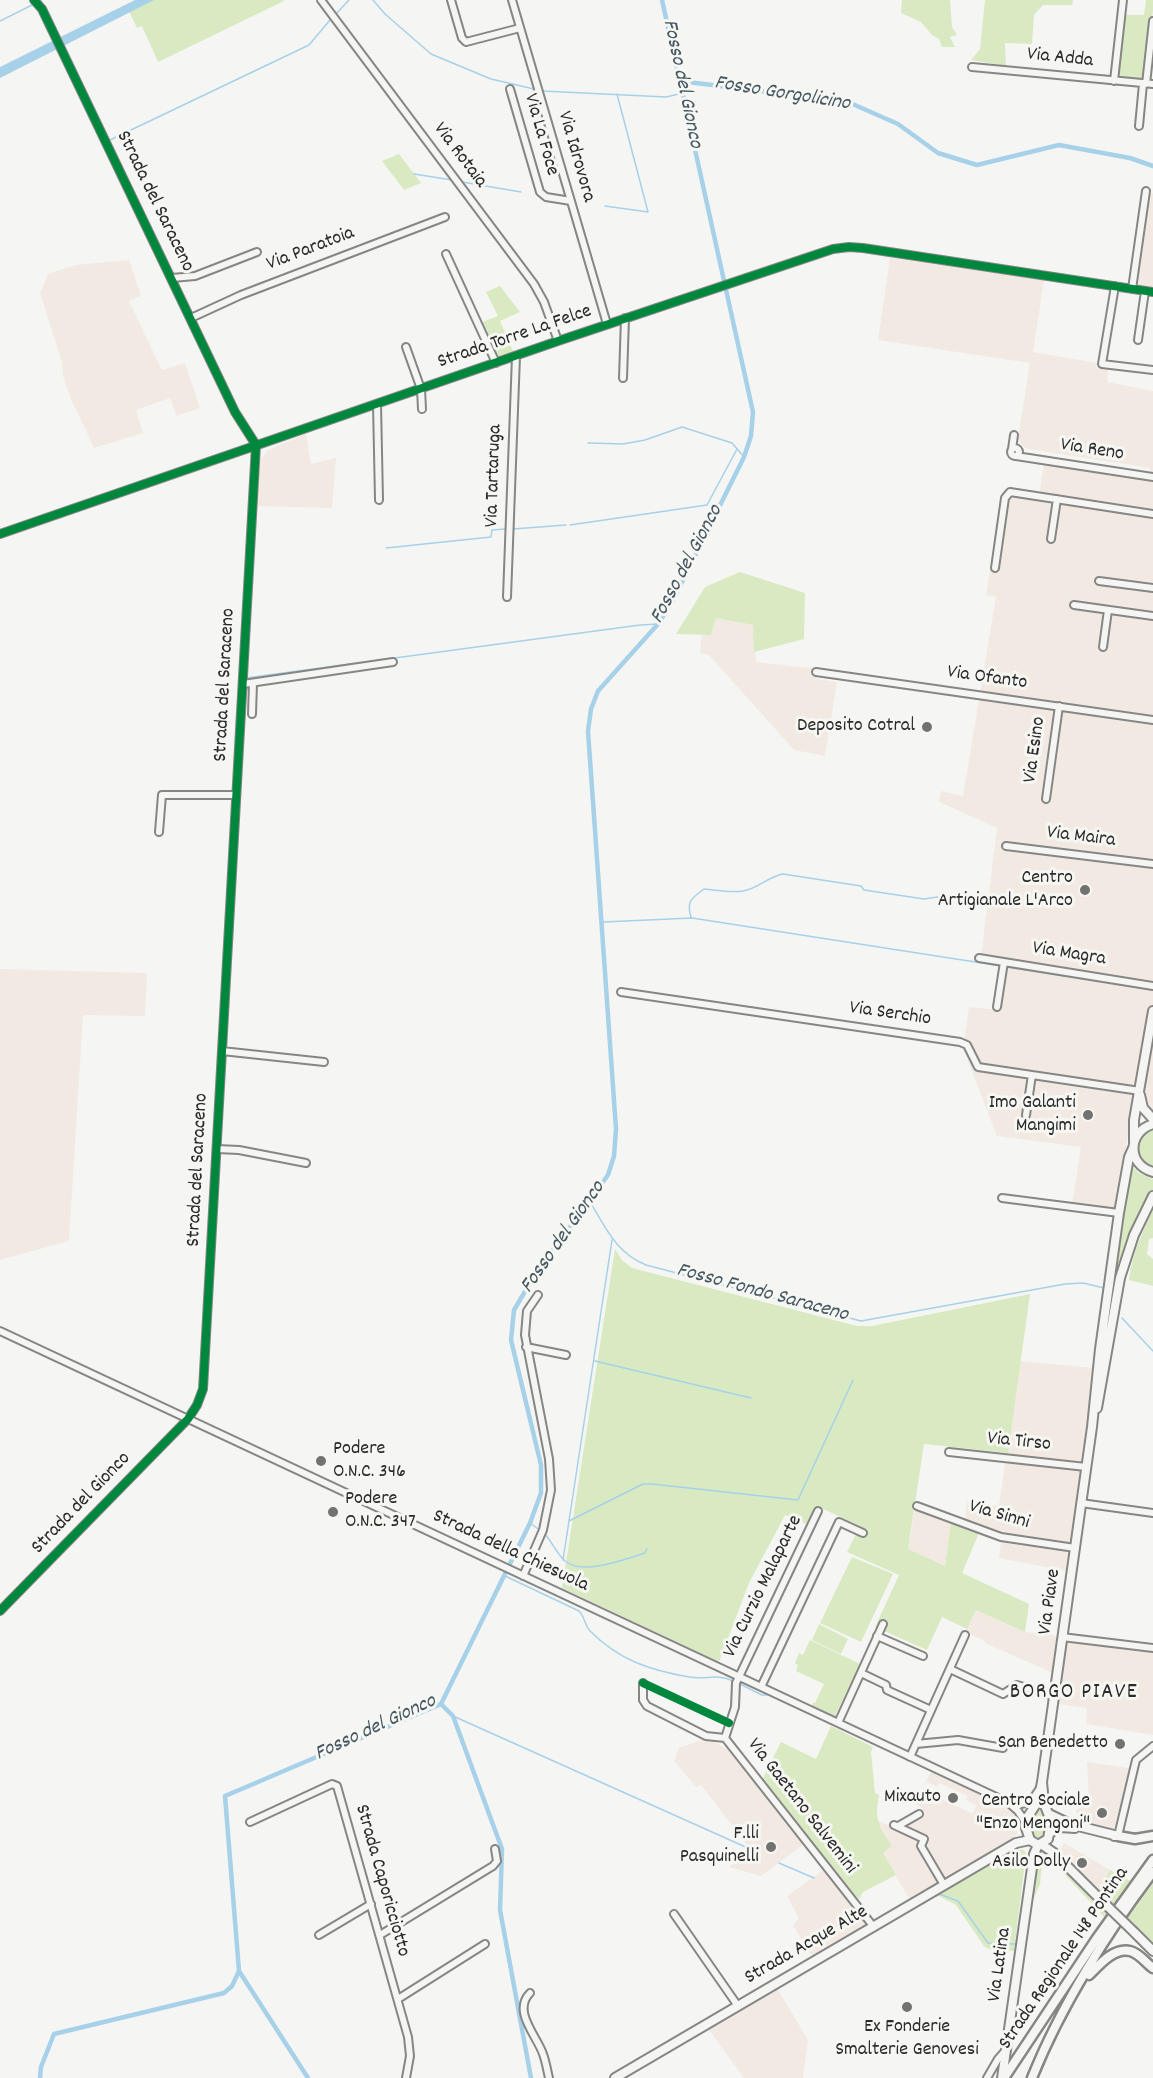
<!DOCTYPE html>
<html>
<head>
<meta charset="utf-8">
<style>
	body { margin:0 }
	canvas { display:block; background:#f5f5f3 }
</style>
</head>
<body>
<canvas width="1153" height="2078"></canvas>
<script>
const g = document.querySelector('canvas').getContext('2d');
g.lineJoin = 'round';
function paint(path, color) {
  g.fillStyle = color;
  g.fill(path, 'evenodd');
}
function trace(path, color, width, dash) {
  g.strokeStyle = color;
  g.lineWidth = width;
  g.lineCap = dash ? 'butt' : 'round';
  g.setLineDash(dash || []);
  g.stroke(path);
}
function label(font, color, halo, rows, align = 'center') {
  g.font = font + ' Dekko,sans-serif';
  g.lineWidth = 6;
  g.setLineDash([]);
  g.textBaseline = 'middle';
  g.strokeStyle = halo;
  g.fillStyle = color;
  for (const [text, x, y, turn = 0] of rows) {
    g.save();
    g.translate(x, y);
    g.rotate((+turn || 0) * Math.PI / 180);
    g.textAlign = isNaN(turn) ? turn : align;
    if (halo) g.strokeText(text, 0, 0);
    g.fillText(text, 0, 0);
    g.restore();
  }
}
const built = new Path2D(`
	M1153,193V289L1129,286L1143,198Z
	M890,258L1044,280L1033,352L1097,363L1096,368L1108,370L1107,382L1153,391V1115L1145,1103L1144,1096L1134,1095L1116,1211L1072,1205L1081,1147L997,1136L963,1048L969,1007L1001,1010L1007,961L981,956L997,828L939,802L941,791L963,796L996,597L986,595L1003,491L1039,495L1044,463L1149,479L1150,468L1028,449L1021,445L1018,438L1030,363L878,340Z
	M129,260L141,296L129,301L162,370L185,363L200,408L177,416L170,398L136,410L143,433L94,448L71,399L63,376L62,362L40,293L48,274L76,265Z
	M306,434L311,464L336,458L332,508L257,506L260,461L268,450Z
	M716,618L753,625L756,662L817,669L816,679L837,682L825,756L794,750L709,655L700,653L702,634H711Z
	M0,969L147,973L145,1016L83,1015L69,1241L0,1260Z
	M1020,1361L1094,1368L1067,1571L999,1558L1001,1542L964,1528L967,1502L999,1506Z
	M915,1510L951,1522L945,1566L908,1549Z
	M976,1610L1025,1632L1059,1636L1067,1634L1153,1646V1735L1086,1724L1087,1708L1058,1704L1062,1677L985,1643V1641L965,1632Z
	M707,1738L727,1749L804,1844L761,1876L729,1867L751,1850L701,1785L696,1787L674,1761L679,1748Z
	M1087,1762L1130,1768L1113,1832L1079,1825L1081,1819L1075,1811L1089,1802Z
	M931,1771L1009,1808L1018,1819L1017,1834L1013,1839L932,1886L937,1895L817,1965L793,1925L799,1918L787,1896L830,1865L874,1920L910,1900L882,1853L892,1846L877,1820L893,1827L923,1808L916,1805ZM927,1782L937,1787L939,1783L967,1796L966,1800L976,1805L973,1814L923,1790Z
	M1064,1843L1110,1870L1098,1894L1059,1856L1061,1854L1059,1852Z
	M777,1988L808,2040L803,2078H744L707,2027Z`);
const green = new Path2D(`
	M152,0H283L284,1L158,62L142,26L137,28L129,11Z
	M902,0H950L952,27L957,35L950,37L955,47H942L939,39L932,35L921,22L901,13Z
	M985,0H1073L1072,5H1043L1034,15L1032,44L1005,43L1006,66L971,60L980,49Z
	M1146,0H1153V10L1145,82L1117,80L1125,15H1144Z
	M399,154L421,183L404,190L382,161Z
	M500,286L520,312L500,321L513,351L496,357L480,323L498,316L486,292Z
	M740,572L805,593L804,639L754,652L753,625L716,618L711,635L676,634L705,587Z
	M1153,1129V1168C1132,1163 1132,1134 1153,1129Z
	M1129,1163L1139,1173L1153,1179V1190L1128,1239L1116,1273L1102,1365Z
	M1153,1210V1238L1149,1239L1147,1254L1153,1259V1286L1129,1280C1132,1254 1142,1233 1153,1210Z
	M615,1249L622,1260L632,1268L857,1326H872L1030,1294L1008,1453L924,1444L908,1549L945,1566L951,1522L979,1533L962,1573L1029,1604L1025,1632L976,1610L967,1629L942,1617L927,1650L875,1627L899,1575L847,1552L860,1526L817,1506L809,1525L785,1515L749,1583L719,1662L562,1588Z
	M852,1557L893,1574L861,1642L820,1623Z
	M819,1624L848,1639L841,1654L812,1640Z
	M810,1640L860,1664L834,1718L811,1708L813,1703H815L824,1684L796,1671L798,1665L795,1663L799,1653L803,1655Z
	M831,1726L873,1747L871,1752L875,1793L879,1795C874,1822 879,1824 892,1846L883,1853L896,1875L863,1892L859,1899L851,1892L763,1778L781,1742L816,1759Z
	M1040,1808L1044,1810L1048,1822L1044,1835L1037,1838C1027,1832 1028,1817 1035,1809Z
	M1042,1848L1055,1859L1110,1915L1106,1919L1047,1855L1043,1854L1040,1884L1034,1898L1031,1897L1038,1849Z
	M1020,1849L1025,1851L1026,1854L1014,1951L989,1949L984,1946L956,1905L937,1895Z
	M1110,1870L1134,1883L1115,1909L1098,1894Z
	M1153,1883V1947L1126,1920Z`);
const water = new Path2D(`
	M135,0H154L0,78V67Z`);
const stream = new Path2D(`
	M373,0L385,14L431,54L491,79L534,89
	M335,15L349,0
	M0,21L34,4
	M542,91L666,97L683,93
	M110,140L309,45L330,20
	M414,174L452,180
	M462,182L521,192
	M605,206L648,212L617,94
	M588,443L623,444L645,440L682,427L732,443L744,457
	M570,525L707,505L737,449
	M513,529L566,525
	M386,548L491,537L492,530L505,529
	M246,678L640,625L658,624
	M691,917C686,901 692,898 704,889C717,890 731,893 743,891C758,889 767,877 783,874L861,886L864,890L924,899L937,897L987,901
	M603,922L692,918L1001,966
	M1006,967L1150,989
	M590,1202C606,1228 616,1253 646,1265L861,1321L1065,1284L1083,1283L1104,1288
	M1122,1318L1153,1351
	M595,1361L751,1398
	M569,1521L643,1484H652L798,1500L853,1380
	M530,1523L541,1531
	M545,1534C552,1542 557,1554 565,1561C583,1576 625,1559 645,1553L647,1549
	M563,1560L612,1240
	M503,1575L579,1611C585,1617 584,1624 590,1631C619,1660 649,1670 689,1677C706,1680 717,1673 733,1681
	M740,1684L762,1695H767
	M811,1706L838,1718
	M453,1716L750,1849
	M779,1863L814,1878
	M939,1894L958,1901L988,1943L1015,1944`);
const canal = new Path2D(`
	M680,81L848,102L898,124L938,153L977,165L1059,145L1130,158L1153,166
	M441,1704L453,1716L502,1849L500,1910L531,2078
	M239,1971L308,2078
	M40,2078L41,2067L54,2034L224,1993L232,1986L239,1971L225,1796L441,1704L530,1523L541,1493V1465L511,1340L514,1310L536,1273L608,1175L614,1156L616,1129L588,731L591,709L598,691L658,624L672,602L744,457L751,436L753,412L662,0`);
const minor = new Path2D(`
	M321,0L534,284L544,302L558,341
	M451,0L462,38L466,42L520,28
	M512,0L607,324
	M972,67L1153,84
	M1114,81L1123,0
	M1146,84L1153,21
	M510,89L540,192L546,197L571,201
	M1139,126L1143,84
	M446,254L496,363
	M172,278L195,276L257,252
	M1115,286L1102,364L1153,370
	M1132,289L1146,191
	M191,318L241,295L445,217
	M1138,340L1145,291
	M406,347L421,389L422,409
	M623,378L625,318
	M377,404L379,500
	M1011 452a4 4 0 1 1 8 0a4 4 0 1 1-8 0Z
	M1012,449L1014,435
	M1016,456L1153,477
	M0,534L558,341L833,249L849,247L863,248L1153,292
	M1051,539L1057,499
	M995,568L1005,498L1010,492L1153,514
	M1099,581L1153,588
	M507,597L516,356
	M1074,605L1153,616
	M1103,647L1108,610
	M816,672L1153,720
	M243,684L393,662
	M252,714L253,683
	M1046,799L1059,706
	M159,832L162,795H236
	M1006,846L1153,864
	M979,958L1153,986
	M621,992L960,1042L967,1045L978,1067L1140,1091
	M997,1007L1004,962
	M222,1051L324,1062
	M1026,1115L1032,1075
	M217,1149L239,1150L306,1163
	M1002,1198L1119,1213
	M0,1331L1007,1802C1022,1806 1030,1805 1038,1791
	M526,1347L566,1355
	M949,1452L1086,1467
	M1081,1503L1153,1513
	M917,1506L1001,1537L1075,1548
	M818,1511L736,1683L735,1707L725,1738L873,1926
	M523,1576L543,1530L551,1490L549,1459L525,1335L527,1311L538,1295
	M0,1611L188,1419L197,1405L203,1389L256,445L235,412L42,9L34,0
	M877,1636L923,1656
	M1062,1637L1153,1648
	M950,1669L1003,1694L1017,1685L1054,1696
	M861,1673L886,1685L887,1690L931,1710
	M643,1683V1700L647,1706L706,1736L725,1738
	M761,1687L839,1522L863,1533
	M838,1723L883,1624
	M916,1744L958,1740L1003,1748
	M910,1757L965,1635
	M1010,1804L1018,1811L1026,1823
	M250,1822L332,1784L337,1786L408,2037L410,2056L406,2078
	M894,1825L924,1839L921,1846L944,1885
	M898,1826L919,1814
	M1050,1834L1060,1828L1075,1829
	M1114,1837L1118,1836L1136,1760L1153,1746
	M674,1914L738,2006
	M319,1935L371,1904
	M380,1935L493,1866L497,1861L495,1849
	M530,1993C512,2011 537,2036 543,2054C546,2062 547,2070 549,2078
	M398,1999L485,1944
	M987,2078L998,2059L1005,2051`);
const major = new Path2D(`
	M1140,1095L1143,1108L1153,1119
	M1153,1124C1127,1132 1127,1165 1153,1172
	M1134,1141V1120L1153,1011
	M1097,1408L1120,1278L1134,1235L1153,1196
	M1042,1782L1044,1803L1051,1821L1048,1839L1038,1845L1030,1840L1026,1828L1027,1818L1038,1801L1042,1782L1092,1427L1100,1349L1119,1213L1129,1157L1133,1148
	M1049,1814L1070,1824L1118,1836
	M1041,1844L1054,1853L1100,1899
	M1134,1932L1153,1951
	M615,2078L1016,1843L1030,1840
	M1002,2078L1034,1854L1038,1845`);
const highway = new Path2D(`
	M1118,1836L1135,1839L1153,1836
	M1089,1975C1099,1965 1114,1947 1130,1951C1139,1953 1146,1963 1153,1968
	M1004,2078L1097,1938L1153,1860
	M1032,2078C1060,2008 1107,1932 1153,1872`);
const majorBridge = new Path2D(`
	M1100,1899L1134,1932`);
const cycleway = new Path2D(`
	M0,534L558,341L833,249L849,247L863,248L1153,292
	M0,1611L188,1419L197,1405L203,1389L256,445L235,412L42,9L34,0
	M643,1683L729,1723`);
const markers = [
	[927,727,6,"#727271"],
	[1085,890,6,"#727271"],
	[1088,1115,6,"#727271"],
	[321,1461,6,"#727271"],
	[333,1512,6,"#727271"],
	[1120,1744,6,"#727271"],
	[953,1798,6,"#727271"],
	[1102,1813,6,"#727271"],
	[771,1847,6,"#727271"],
	[1082,1863,6,"#727271"],
	[907,2007,6,"#727271"]
];
const streetNames = [
	["Via Adda",1060,59,6],
	["Via La Foce",540,135,74],
	["Via Rotaia",459,156,53],
	["Via Idrovora",575,157,74],
	["Strada del Saraceno",154,202,64],
	["Via Paratoia",311,250,-21],
	["Strada Torre La Felce",515,338,-19],
	["Via Reno",1092,451,9],
	["Via Tartaruga",495,476,-88],
	["Via Ofanto",987,679,8],
	["Strada del Saraceno",226,685,-87],
	["Via Esino",1036,750,-82],
	["Via Maira",1081,838,7],
	["Via Magra",1069,955,9],
	["Via Serchio",890,1015,8],
	["Strada del Saraceno",199,1170,-87],
	["Via Tirso",1019,1443,6],
	["Strada del Gionco",82,1504,-46],
	["Via Sinni",999,1516,16],
	["Strada della Chiesuola",510,1552,25],
	["Via Curzio Malaparte",764,1587,-64],
	["Via Piave",1051,1602,-82],
	["Via Gaetano Salvemini",801,1807,52],
	["Strada Caporicciotto",381,1881,74],
	["Strada Acque Alte",807,1946,-30],
	["Strada Regionale 148 Pontina",1065,1959,-56],
	["Via Latina",1001,1965,-82]
];
const poiNames = [
	["Deposito Cotral",915,727],
	["Centro",1073,879],
	["Artigianale L'Arco",1073,902],
	["Imo Galanti",1076,1104],
	["Mangimi",1076,1127],
	["Podere",333,1450,"left"],
	["O.N.C. 346",333,1473,"left"],
	["Podere",345,1500,"left"],
	["O.N.C. 347",345,1523,"left"],
	["San Benedetto",1108,1744],
	["Mixauto",941,1798],
	["Centro Sociale",1090,1802],
	["\"Enzo Mengoni\"",1090,1825],
	["F.lli",759,1835],
	["Pasquinelli",759,1858],
	["Asilo Dolly",1070,1863],
	["Ex Fonderie",907,2028,"center"],
	["Smalterie Genovesi",907,2051,"center"]
];
const waterNames = [
	["Fosso del Gionco",681,84,78],
	["Fosso Gorgolicino",782,95,9],
	["Fosso del Gionco",688,565,-62],
	["Fosso del Gionco",564,1238,-55],
	["Fosso Fondo Saraceno",762,1294,15],
	["Fosso del Gionco",376,1729,-25]
];
const quarterNames = [
	["BORGO PIAVE",1074,1694]
];
paint(built, '#f2eae2');
paint(green, '#d9eac2');
paint(water, '#a7d1e9');
trace(stream, '#a7d1e9', 1.5);
trace(canal, '#a7d1e9', 4.5);
trace(minor, '#868685', 10);
trace(major, '#868685', 12);
trace(highway, '#868685', 13);
trace(minor, '#f5f5f3', 6);
trace(major, '#f5f5f3', 8);
trace(highway, '#f5f5f3', 8);
trace(majorBridge, '#868685', 12, []);
trace(majorBridge, '#f5f5f3', 8);
trace(cycleway, '#00873e', 8);
for (const [x, y, r, color] of markers) {
  const dot = new Path2D();
  dot.arc(x, y, r, 0, 2 * Math.PI);
  g.fillStyle = color;
  g.fill(dot);
  trace(dot, '#f6f6f2', 2);
}
label('20px', '#2b2b2b', '#f6f6f2', streetNames);
label('20px', '#2b2b2b', '#f6f6f2', poiNames, 'right');
label('italic 21px', '#465863', '#f6f6f2', waterNames);
g.letterSpacing = '1.5px';
label('22px', '#2b2b2b', '#f6f6f2', quarterNames);
g.letterSpacing = '0px';
</script>
</body>
</html>
